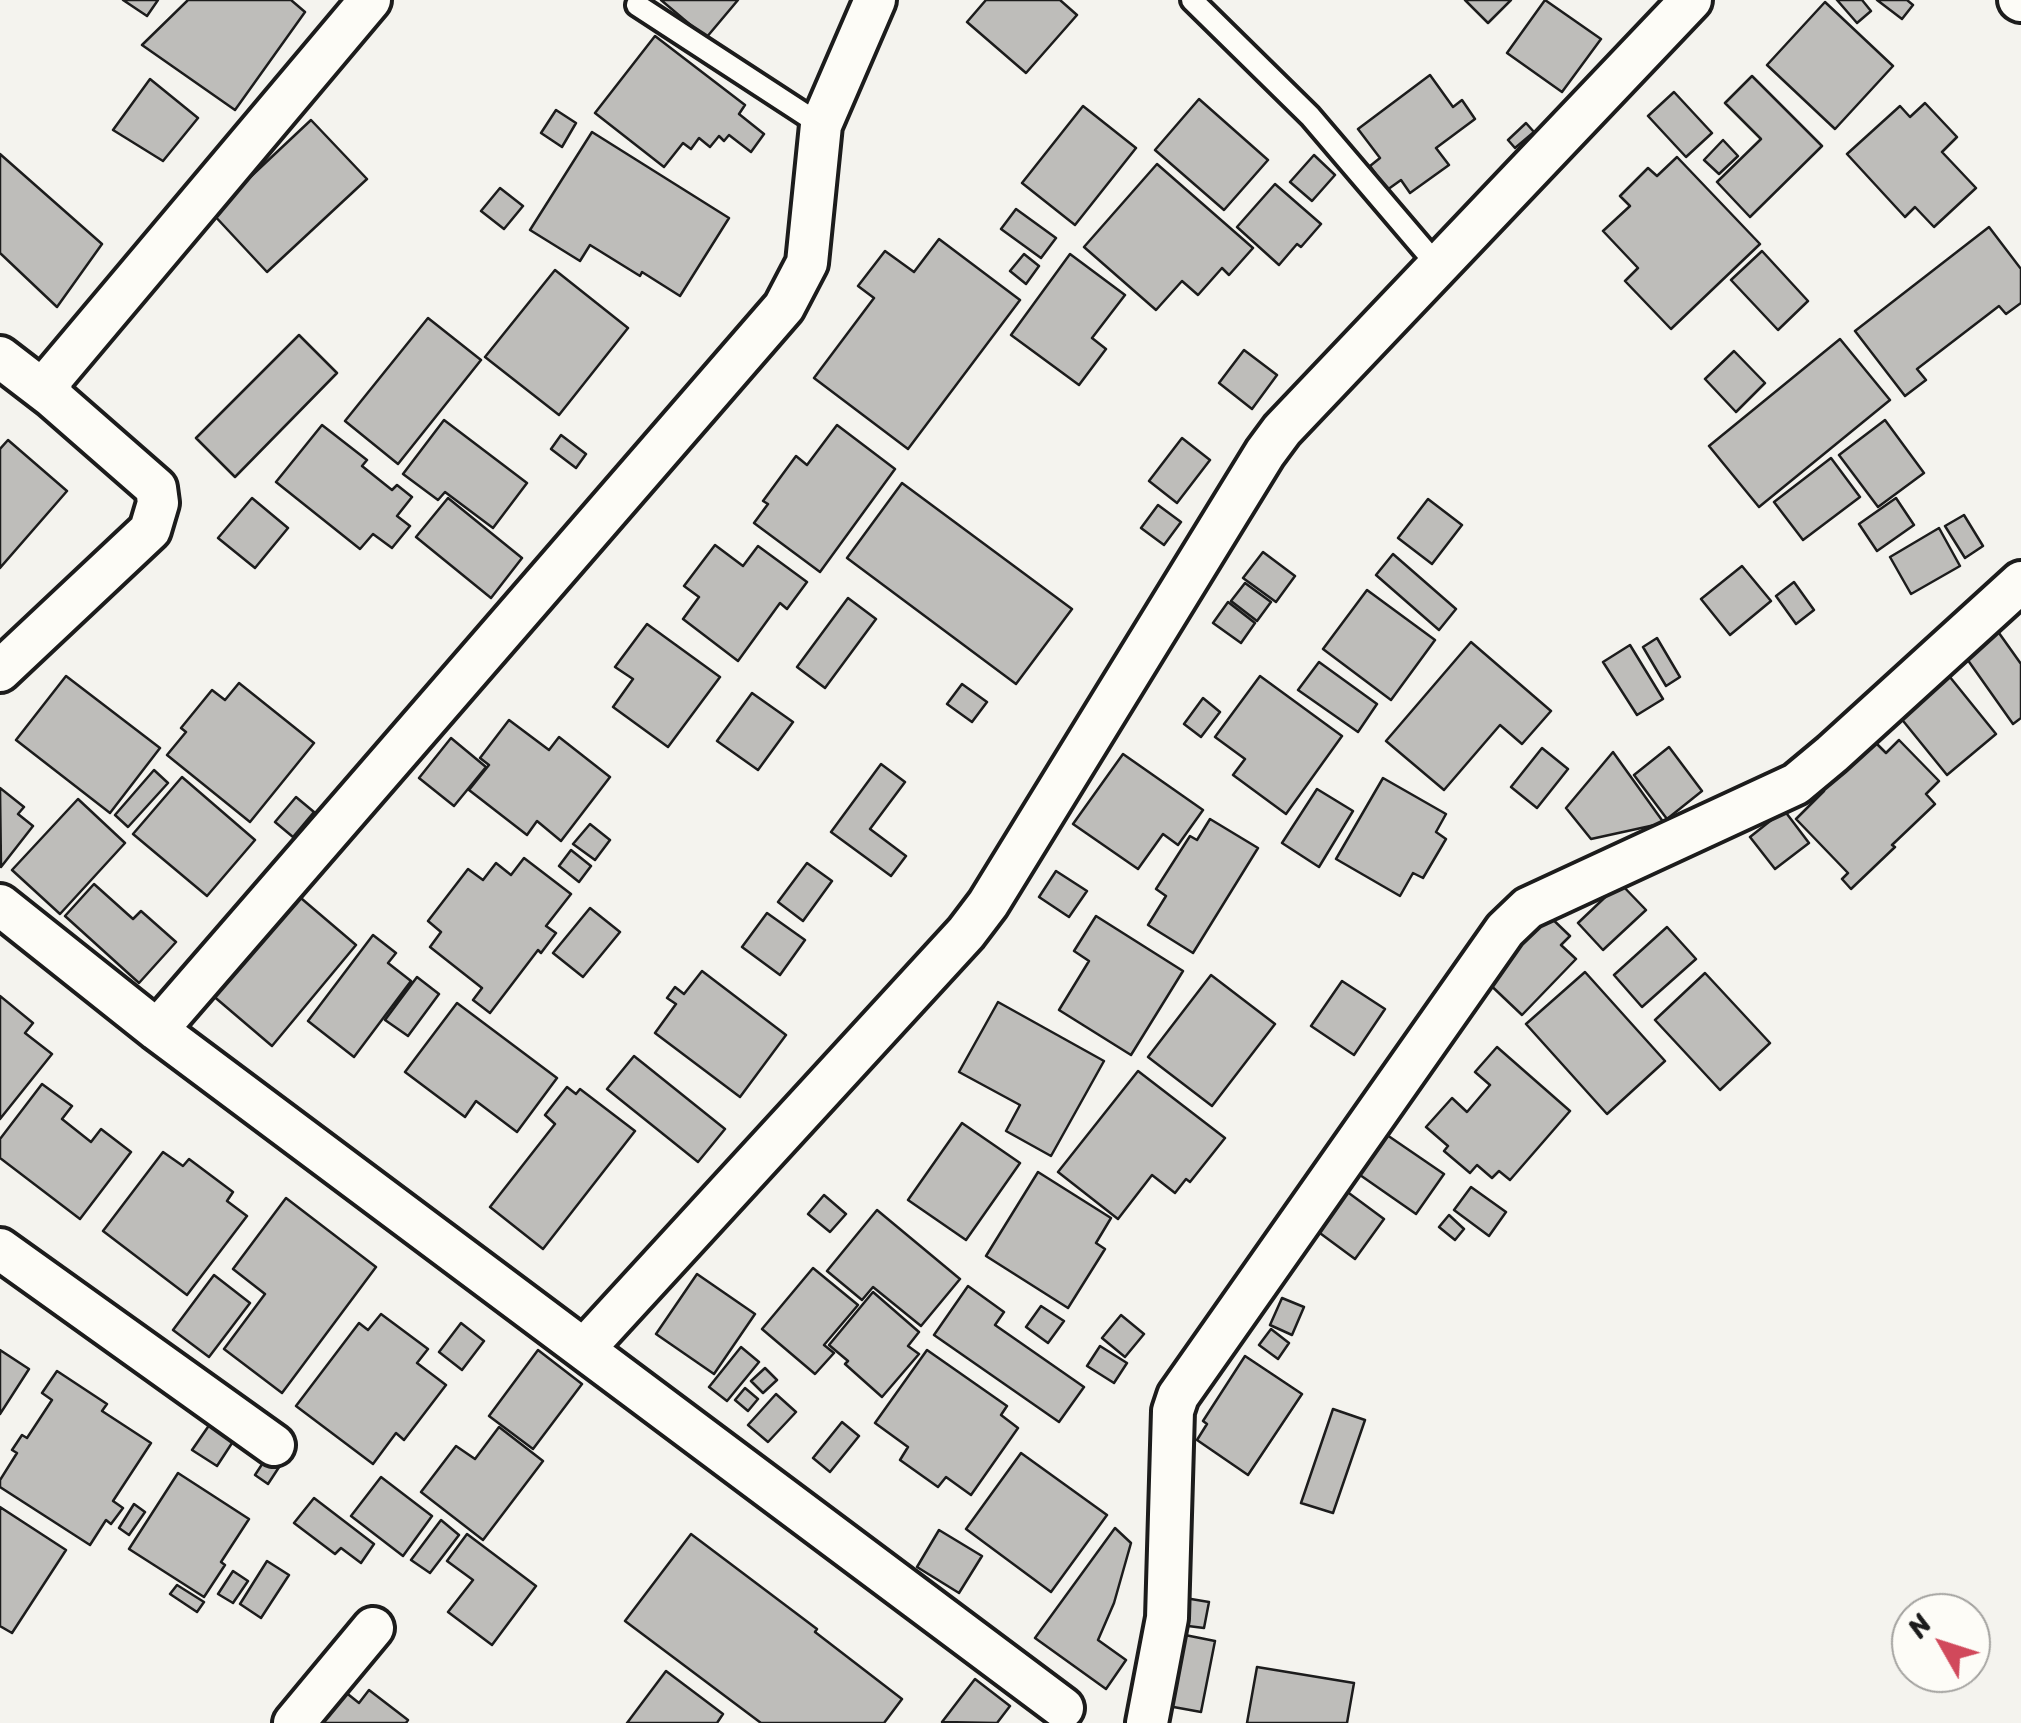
<!DOCTYPE html>
<html>
<head>
<meta charset="utf-8">
<style>
	body { margin:0 }
	#map { position:relative; width:2021px; height:1723px; overflow:hidden; background:#f4f3ee; font-family:Sriracha,sans-serif }
	canvas { display:block }
	.north { position:absolute; left:1891px; top:1593px; width:100px; height:100px; box-sizing:border-box; background:#fdfcf7; border:2px solid #a3a29f; border-radius:50%; rotate:309deg; font-size:28px; font-weight:700; line-height:40px; text-align:center; color:#1c1c1c }
	.north::after { content:''; display:block; margin:auto; width:35px; height:45px; background:#d1495b; clip-path:polygon(50% 0,100% 100%,50% 72%,0 100%) }
</style>
</head>
<body>
<div id="map">
<canvas width="2021" height="1723"></canvas>
<div class="north">N</div>
</div>
<script>
const g = document.querySelector('canvas').getContext('2d');
g.lineJoin = 'round';
function paint(path, color) {
  g.fillStyle = color;
  g.fill(path, 'evenodd');
}
function trace(path, color, width, dash) {
  g.strokeStyle = color;
  g.lineWidth = width;
  g.lineCap = dash ? 'butt' : 'round';
  g.setLineDash(dash || []);
  g.stroke(path);
}
const building = new Path2D(`
	M123,0H158L147,16Z
	M188,0H291L305,12L235,110L142,45Z
	M661,0H738L706,38Z
	M986,0H1060L1077,15L1026,73L967,22Z
	M1465,0H1511L1488,23Z
	M1545,0L1601,39L1562,92L1507,53Z
	M1837,0H1862L1871,11L1857,23Z
	M1877,0H1907L1913,5L1902,19Z
	M1825,2L1893,66L1835,129L1767,65Z
	M655,36L745,105L739,114L764,134L751,152L729,135L724,141L719,136L710,147L699,138L691,149L683,143L664,167L595,113Z
	M1430,75L1453,107L1462,100L1475,119L1436,148L1449,165L1410,193L1401,180L1387,190L1370,166L1380,158L1358,129Z
	M1752,76L1822,146L1750,217L1717,182L1761,139L1725,103Z
	M150,79L198,118L163,161L113,130Z
	M1674,92L1712,133L1686,157L1648,116Z
	M1199,99L1268,160L1224,210L1155,150Z
	M1925,103L1957,137L1942,152L1976,188L1934,227L1915,207L1905,217L1847,154L1900,106L1910,117Z
	M1083,106L1136,148L1075,225L1022,183Z
	M556,110L576,123L562,147L541,133Z
	M311,120L367,179L267,272L212,213Z
	M1526,123L1534,132L1515,148L1508,140Z
	M592,132L729,218L680,296L642,272L640,276L590,245L580,261L530,230Z
	M1723,140L1738,156L1719,174L1704,160Z
	M0,154L102,244L57,307L0,253Z
	M1314,155L1335,175L1312,201L1290,182Z
	M1677,157L1760,244L1671,329L1625,281L1638,268L1603,231L1630,206L1620,196L1648,168L1657,176Z
	M1157,164L1253,248L1229,275L1222,268L1198,295L1182,281L1156,310L1084,247Z
	M1275,184L1321,224L1301,247L1297,244L1279,265L1237,227Z
	M500,188L523,206L504,229L481,211Z
	M1016,209L1056,238L1041,258L1001,229Z
	M1989,227L2021,269V303L2006,314L1999,306L1917,369L1926,380L1905,396L1855,331Z
	M939,239L1020,300L908,449L814,378L874,298L858,286L885,251L914,272Z
	M1762,251L1808,301L1778,330L1731,280Z
	M1024,254L1039,266L1026,284L1010,271Z
	M1070,254L1125,295L1092,338L1106,349L1079,385L1011,335Z
	M555,270L628,328L559,415L485,357Z
	M428,318L481,360L398,464L345,421Z
	M299,335L337,373L235,477L196,438Z
	M1840,339L1890,400L1759,507L1709,446Z
	M1244,350L1277,375L1252,409L1219,383Z
	M1734,351L1765,383L1736,412L1705,379Z
	M444,420L527,483L493,528L445,492L438,500L403,474Z
	M1885,420L1924,473L1878,507L1839,455Z
	M322,425L367,460L362,466L392,490L397,485L412,497L397,516L410,526L392,548L373,534L360,549L276,482Z
	M837,425L895,469L820,572L754,523L768,504L763,501L796,456L807,465Z
	M561,435L586,454L576,468L551,449Z
	M1182,438L1210,460L1177,503L1149,481Z
	M8,440L67,491L0,568V449Z
	M1831,458L1860,497L1803,540L1774,502Z
	M902,483L1072,609L1016,684L847,558Z
	M252,498L288,528L255,568L218,538Z
	M448,498L522,558L491,598L416,537Z
	M1896,498L1914,525L1877,551L1859,524Z
	M1428,499L1462,525L1432,564L1398,538Z
	M1158,505L1181,522L1164,545L1141,528Z
	M1964,515L1983,546L1965,558L1945,526Z
	M1939,528L1960,566L1911,594L1890,557Z
	M715,545L743,566L758,546L807,582L787,609L780,603L738,661L683,619L699,597L684,586Z
	M1263,552L1295,576L1276,602L1243,578Z
	M1393,554L1456,609L1439,630L1376,575Z
	M1742,566L1771,601L1730,635L1701,599Z
	M1794,582L1814,610L1796,624L1776,596Z
	M1245,583L1271,602L1257,621L1231,601Z
	M1367,590L1435,640L1391,700L1323,649Z
	M848,598L876,619L825,688L797,667Z
	M1228,602L1255,623L1241,643L1213,623Z
	M647,624L720,677L668,747L613,707L633,679L615,667Z
	M1994,626L2021,664V718L2013,724L1960,649Z
	M1657,638L1680,677L1666,686L1643,647Z
	M1471,642L1551,711L1522,744L1500,725L1444,790L1386,741Z
	M1630,645L1663,699L1637,715L1603,662Z
	M1319,662L1377,704L1358,732L1298,690Z
	M1941,666L1996,734L1947,775L1891,706Z
	M66,676L160,748L110,813L16,740Z
	M1260,676L1342,736L1286,814L1233,775L1245,759L1215,737Z
	M239,683L314,743L250,822L167,755L186,732L181,728L212,690L225,700Z
	M962,684L987,702L972,722L947,704Z
	M752,693L793,722L758,770L717,741Z
	M1203,698L1220,712L1201,737L1184,724Z
	M509,720L549,750L559,737L610,777L561,841L537,821L527,835L469,790L489,765L480,758Z
	M451,738L486,767L454,806L419,778Z
	M1873,740L1886,753L1899,740L1939,781L1926,794L1935,804L1892,845L1895,847L1851,889L1842,879L1848,873L1796,819L1824,791L1822,790Z
	M1669,747L1702,791L1667,819L1634,775Z
	M1542,748L1568,769L1537,808L1511,787Z
	M1613,752L1664,823L1591,839L1566,808Z
	M1123,754L1203,810L1178,845L1163,834L1138,869L1073,824Z
	M881,764L905,782L870,829L906,856L891,876L831,832Z
	M154,770L168,783L128,827L115,815Z
	M182,777L255,840L207,896L133,834Z
	M1383,778L1446,814L1436,832L1446,839L1423,878L1413,873L1400,896L1336,859Z
	M0,788L24,807L18,814L33,826L1,867Z
	M1317,789L1353,811L1319,867L1282,843Z
	M296,797L314,812L293,837L275,822Z
	M78,799L125,843L60,914L12,870Z
	M1784,810L1809,843L1775,869L1750,837Z
	M1210,819L1258,848L1193,953L1148,925L1166,896L1156,889L1190,836L1197,840Z
	M590,824L610,840L595,860L573,844Z
	M571,850L591,866L579,882L559,866Z
	M524,858L571,894L546,926L556,933L541,953L538,950L490,1013L473,1000L482,988L430,947L441,932L428,921L468,869L483,880L496,863L511,875Z
	M807,863L832,881L803,921L778,902Z
	M1056,871L1087,891L1069,917L1039,897Z
	M1620,883L1646,910L1603,950L1578,923Z
	M94,884L133,919L141,911L176,942L139,983L65,916Z
	M295,893L356,945L272,1046L211,994Z
	M590,908L620,932L583,977L553,953Z
	M1545,912L1570,936L1561,945L1576,959L1522,1015L1482,977Z
	M767,913L805,940L780,975L742,947Z
	M1096,916L1183,971L1131,1055L1059,1010L1089,961L1074,951Z
	M1667,927L1696,959L1642,1007L1614,975Z
	M373,935L396,953L388,963L411,981L354,1057L308,1021Z
	M702,971L786,1035L740,1097L655,1033L676,1004L667,998L675,987L684,994Z
	M1585,972L1665,1061L1607,1114L1526,1024Z
	M1705,973L1770,1043L1720,1090L1655,1020Z
	M1211,975L1275,1024L1212,1106L1148,1057Z
	M417,977L439,994L408,1036L385,1020Z
	M1342,981L1385,1009L1354,1055L1311,1026Z
	M0,996L33,1023L25,1033L52,1054L0,1119Z
	M998,1002L1104,1061L1051,1156L1006,1131L1020,1105L959,1072Z
	M457,1003L557,1078L517,1132L476,1101L465,1117L405,1072Z
	M1497,1047L1570,1111L1510,1180L1499,1171L1492,1178L1477,1165L1470,1173L1444,1151L1448,1146L1426,1127L1452,1098L1467,1112L1490,1085L1475,1072Z
	M634,1056L725,1129L698,1162L607,1089Z
	M1138,1071L1225,1138L1190,1182L1186,1179L1175,1193L1152,1175L1118,1219L1058,1172Z
	M42,1084L72,1106L62,1119L91,1142L101,1129L131,1152L80,1219L0,1158V1139Z
	M567,1087L576,1094L580,1089L635,1131L543,1249L490,1207L555,1124L545,1115Z
	M962,1123L1020,1163L966,1240L908,1200Z
	M1387,1135L1444,1174L1416,1214L1360,1175Z
	M163,1152L183,1166L189,1159L233,1192L227,1201L247,1216L187,1295L103,1231Z
	M1038,1172L1111,1218L1096,1243L1105,1249L1068,1308L986,1256Z
	M1338,1185L1384,1219L1355,1259L1309,1225Z
	M1471,1187L1506,1212L1489,1236L1454,1210Z
	M824,1195L846,1214L830,1232L808,1214Z
	M286,1198L376,1267L282,1393L224,1349L265,1294L233,1269Z
	M877,1210L960,1279L921,1326L873,1287L862,1300L827,1271Z
	M1449,1215L1464,1229L1455,1240L1439,1227Z
	M813,1268L858,1305L824,1345L834,1353L815,1374L762,1329Z
	M697,1274L755,1314L714,1374L656,1334Z
	M214,1275L250,1303L209,1357L173,1330Z
	M968,1286L1004,1312L995,1325L1084,1387L1059,1422L934,1335Z
	M873,1292L919,1332L908,1346L919,1354L882,1397L845,1364L848,1361L829,1345Z
	M1282,1298L1304,1307L1292,1335L1270,1325Z
	M1041,1306L1064,1321L1048,1343L1026,1327Z
	M381,1314L428,1349L417,1363L446,1385L404,1440L396,1433L373,1464L296,1406L359,1323L368,1330Z
	M1121,1315L1144,1334L1125,1357L1102,1338Z
	M461,1323L484,1341L462,1370L439,1352Z
	M1271,1329L1289,1343L1278,1359L1259,1345Z
	M1100,1346L1127,1363L1114,1383L1087,1366Z
	M741,1347L759,1362L727,1401L709,1387Z
	M0,1350L29,1369L0,1414Z
	M538,1350L582,1384L533,1449L489,1416Z
	M927,1350L1007,1406L1001,1415L1018,1428L971,1495L946,1477L938,1487L900,1460L908,1447L875,1423Z
	M1245,1356L1302,1394L1248,1475L1197,1440L1207,1424L1203,1421Z
	M765,1368L777,1380L763,1393L751,1381Z
	M57,1371L107,1404L102,1411L151,1443L113,1501L123,1508L111,1524L106,1520L90,1545L0,1487V1480L17,1453L12,1450L22,1435L27,1438L52,1400L42,1393Z
	M745,1388L758,1399L748,1411L735,1400Z
	M776,1394L796,1412L768,1442L748,1425Z
	M1333,1409L1365,1420L1333,1513L1301,1503Z
	M842,1422L859,1436L830,1472L813,1458Z
	M210,1424L234,1440L217,1466L192,1450Z
	M499,1427L543,1461L483,1540L421,1492L456,1446L475,1459Z
	M272,1449L285,1458L268,1484L255,1475Z
	M1021,1453L1107,1515L1051,1592L966,1529Z
	M178,1473L249,1519L221,1562L225,1565L204,1597L129,1549Z
	M381,1477L432,1516L403,1556L351,1516Z
	M314,1498L374,1544L361,1563L341,1548L335,1554L294,1523Z
	M134,1504L145,1512L129,1535L119,1528Z
	M0,1507L66,1550L12,1633L0,1626Z
	M441,1520L459,1535L430,1573L411,1560Z
	M1115,1528L1131,1543L1114,1603L1098,1640L1126,1660L1106,1689L1035,1638Z
	M939,1530L982,1556L959,1593L917,1567Z
	M467,1534L536,1586L492,1645L448,1612L473,1580L447,1561Z
	M691,1534L817,1629L815,1632L902,1699L884,1723H761L625,1621Z
	M267,1561L289,1575L261,1618L240,1604Z
	M233,1571L248,1581L233,1603L218,1594Z
	M177,1585L204,1602L197,1612L170,1594Z
	M1185,1598L1209,1602L1204,1628L1180,1625Z
	M1185,1635L1215,1641L1201,1712L1168,1706L1173,1658L1180,1659Z
	M1257,1667L1354,1683L1347,1723H1247Z
	M666,1671L723,1714L717,1723H627Z
	M975,1679L1010,1706L997,1723L942,1722Z
	M369,1690L408,1720L406,1723H320L344,1691L359,1703Z`);
const lane = new Path2D(`
	M1192,0L1310,116L1438,266
	M637,5L821,125`);
const street = new Path2D(`
	M2019,0L2021,1
	M0,357L52,397
	M0,671L150,530L158,503L156,488L52,397L51,379L370,0
	M0,905L157,1030L1063,1708
	M157,1030L784,307L807,263L821,125L875,0
	M0,1249L274,1445
	M584,1349L966,933L988,904L1265,453L1282,430L1691,0
	M294,1723L373,1628
	M1147,1723L1167,1618L1173,1411L1178,1396L1505,930L1528,908L1796,784L1832,754L2021,582`);
paint(building, '#bebdba');
trace(building, '#1c1c1c', 2.5);
trace(lane, '#1c1c1c', 28);
trace(street, '#1c1c1c', 48);
trace(lane, '#fdfcf7', 20);
trace(street, '#fdfcf7', 40);
</script>
</body>
</html>
